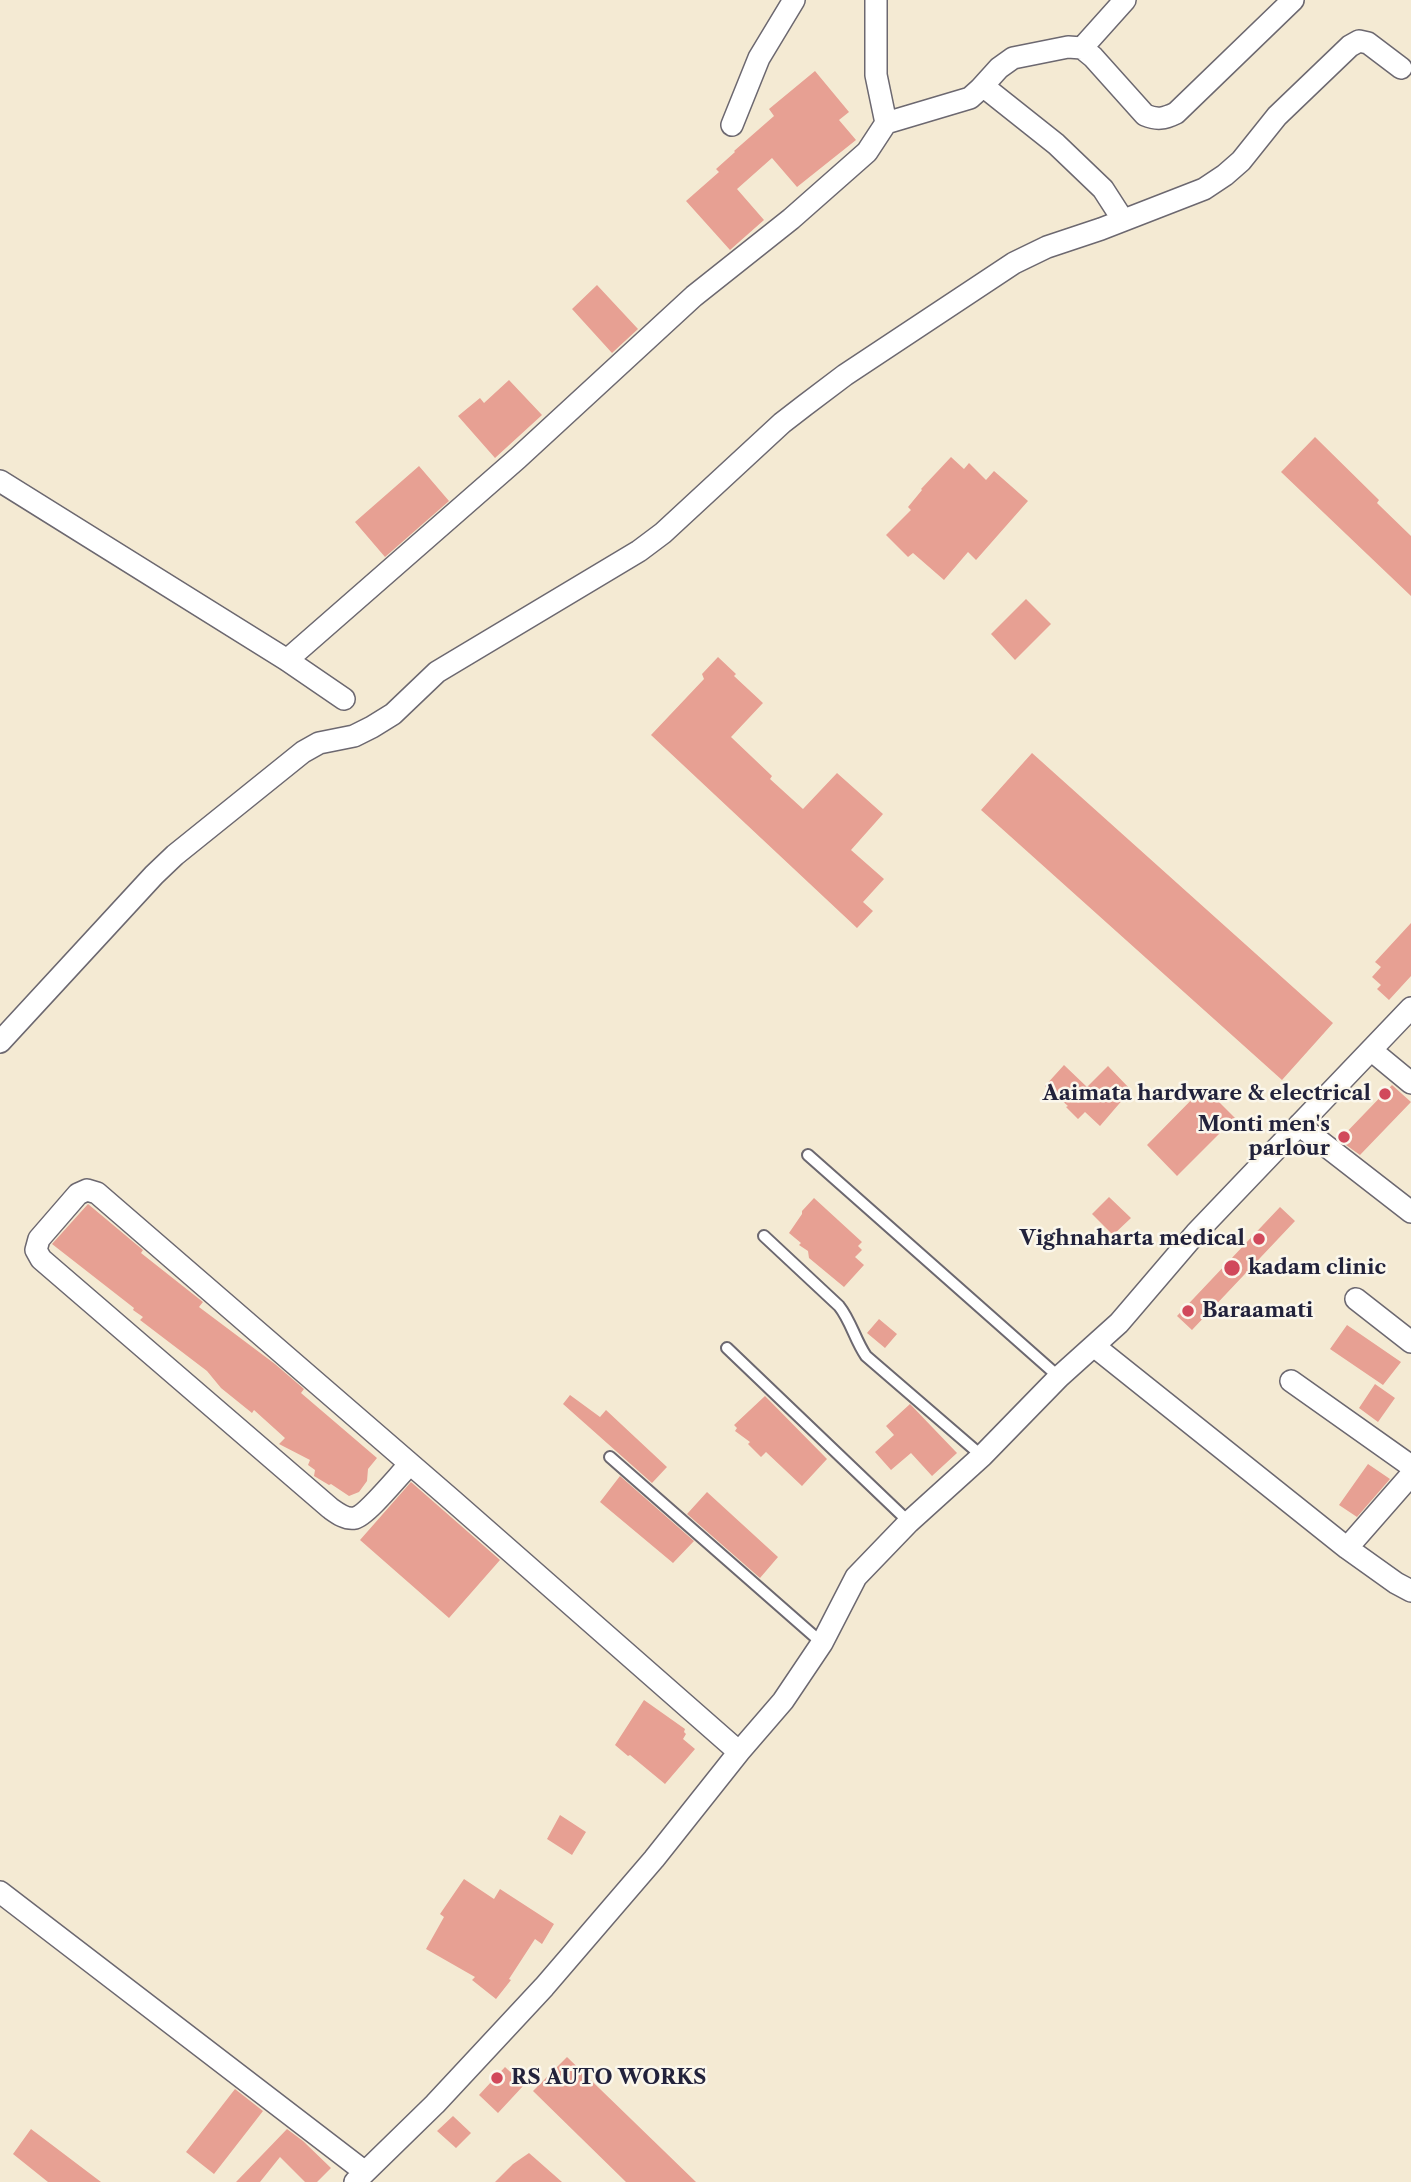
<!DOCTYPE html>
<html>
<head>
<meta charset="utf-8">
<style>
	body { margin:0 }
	canvas { display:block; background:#f4ead3 }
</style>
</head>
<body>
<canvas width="1411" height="2182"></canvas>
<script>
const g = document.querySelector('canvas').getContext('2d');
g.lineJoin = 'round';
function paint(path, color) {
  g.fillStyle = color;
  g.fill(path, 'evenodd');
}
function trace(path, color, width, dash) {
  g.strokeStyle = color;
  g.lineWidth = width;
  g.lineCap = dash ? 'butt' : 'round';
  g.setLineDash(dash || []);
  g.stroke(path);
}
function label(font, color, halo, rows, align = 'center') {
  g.font = font + ' "Libre Caslon Text",serif';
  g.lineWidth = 5;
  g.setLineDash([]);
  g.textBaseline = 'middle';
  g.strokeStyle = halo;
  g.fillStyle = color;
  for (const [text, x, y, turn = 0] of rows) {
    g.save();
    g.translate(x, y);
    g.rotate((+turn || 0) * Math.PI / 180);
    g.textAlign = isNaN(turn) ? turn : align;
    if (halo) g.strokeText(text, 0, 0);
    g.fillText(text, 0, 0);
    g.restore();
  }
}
const building = new Path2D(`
	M815,71L849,112L839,120L856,140L797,187L772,158L737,189L764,220L730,250L686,201L719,172L716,169L735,152L734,151L774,116L769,109Z
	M597,285L638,329L612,353L572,309Z
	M509,380L542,415L495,458L458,416L480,398L484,403Z
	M1315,437L1379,500L1377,503L1411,536V596L1281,472Z
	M951,457L964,469L969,463L986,480L994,471L1028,501L976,560L968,552L944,580L913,553L908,557L886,535L911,510L908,507L922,490L921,489Z
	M419,466L449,501L385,557L355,522Z
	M1026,599L1051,624L1015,660L991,634Z
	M718,657L736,674L734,676L763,703L731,737L772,776L770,779L803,809L837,773L883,814L851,850L884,879L863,902L873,911L857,928L651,735L704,679L702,674Z
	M1032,753L1333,1023L1282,1080L981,810Z
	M1411,923V976L1389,1000L1377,989L1381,985L1372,977L1381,967L1375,962Z
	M1064,1065L1087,1087L1108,1066L1131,1090L1100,1126L1085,1112L1078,1119L1066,1107L1068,1106L1045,1086Z
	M1392,1085L1411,1102L1360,1155L1339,1140Z
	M1204,1087L1235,1118L1177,1176L1147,1145Z
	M1109,1197L1131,1218L1113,1235L1092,1214Z
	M814,1198L862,1242L858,1246L862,1250L855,1257L864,1265L844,1287L809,1258L808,1251L799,1245L801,1243L789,1233L802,1214V1211Z
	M88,1204L143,1250L141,1253L203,1302L199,1307L275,1364L304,1389L301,1393L377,1458L368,1469L367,1481L359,1492L349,1496L331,1484L329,1485L314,1476L315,1470L308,1465L310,1460L279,1444L285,1438L254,1410L252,1413L221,1388L207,1371L140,1320L143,1317L133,1310L134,1308L52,1244Z
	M1280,1207L1295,1221L1192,1330L1177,1316Z
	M879,1319L897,1334L885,1348L867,1333Z
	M1347,1325L1401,1362L1383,1385L1330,1349Z
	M1375,1384L1395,1398L1378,1422L1359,1408Z
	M570,1395L600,1417L606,1410L667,1467L652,1483L563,1404Z
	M765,1396L827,1459L802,1486L766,1452L761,1457L748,1444L750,1442L735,1431L737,1428L734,1425Z
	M910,1404L957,1453L932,1476L911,1453L891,1470L875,1452L894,1435L886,1426Z
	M1368,1464L1390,1479L1357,1517L1339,1505Z
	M620,1476L694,1541L673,1563L600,1502Z
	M411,1482L500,1560L449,1618L360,1540Z
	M707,1492L778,1557L760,1578L687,1514Z
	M644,1700L685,1729L684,1732L686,1734L683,1739L695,1749L665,1784L630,1755L628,1756L615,1745Z
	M560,1815L586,1832L572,1855L547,1839Z
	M464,1879L494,1899L500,1889L554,1924L542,1944L535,1939L509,1979L511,1980L496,1999L472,1980L475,1977L426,1949L444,1917L440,1914Z
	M567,2057L696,2182H626L533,2091Z
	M505,2067L524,2085L498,2113L479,2095Z
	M235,2089L263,2111L214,2174L186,2152Z
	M453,2116L471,2133L456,2148L437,2131Z
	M31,2129L101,2182H48L13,2154Z
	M287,2129L303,2141L331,2168L317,2182H305L280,2157L260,2182H236Z
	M529,2153L562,2182H495L513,2164Z`);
const lane = new Path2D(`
	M808,1155L1059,1377
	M764,1236L839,1306C851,1321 855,1340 866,1356L982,1456
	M727,1348L909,1522
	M610,1457L822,1643`);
const street = new Path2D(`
	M876,0V75L886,123
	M1082,48L1125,0
	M983,86L1056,144L1103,189L1123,220
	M732,125L759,58L794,0
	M0,481L287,660L344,699
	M287,660L518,458L694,296L791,219L867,152L886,123L970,98L980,89L999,68L1013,58L1068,47L1082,48L1093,57L1145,115C1157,120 1164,119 1176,113L1293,0
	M0,1042L154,875L175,855L303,752L319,743L354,736L372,727L393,714L437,672L639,551L663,533L782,423L804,406L845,375L1014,263L1047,247L1101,229L1204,189L1225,175L1241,161L1277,116L1350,46L1359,41L1368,43L1401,68
	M1371,1050L1411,1083
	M1299,1125L1411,1212
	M1356,1299L1411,1342
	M1094,1346L1347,1548L1396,1583L1411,1591
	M1291,1381L1411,1466
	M410,1464C399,1475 367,1515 355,1518C346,1520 337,1513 330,1508L41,1259L36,1250L39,1239L78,1194L87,1190L97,1193L452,1500L739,1752
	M1347,1548L1411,1475
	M0,1892L365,2172
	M355,2182L435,2104L544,1987L654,1859L739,1752L783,1701L822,1643L856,1577L909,1522L982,1456L1059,1377L1119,1323L1196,1233L1411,1008`);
const markers = [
	[1385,1094,7,"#d1495b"],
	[1344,1137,7,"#d1495b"],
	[1259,1239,7,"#d1495b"],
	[1232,1268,9,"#d1495b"],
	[1188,1311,7,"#d1495b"],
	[497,2078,7,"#d1495b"]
];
const poiNames = [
	["Aaimata hardware & electrical",1371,1094],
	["Monti men's",1330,1125],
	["parlour",1330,1149],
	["Vighnaharta medical",1245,1239],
	["kadam clinic",1248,1268,"left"],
	["Baraamati",1202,1311,"left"],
	["RS AUTO WORKS",511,2078,"left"]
];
paint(building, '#e7a093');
trace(lane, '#6c6870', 14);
trace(street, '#6c6870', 24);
trace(lane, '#fff', 10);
trace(street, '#fff', 21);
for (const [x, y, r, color] of markers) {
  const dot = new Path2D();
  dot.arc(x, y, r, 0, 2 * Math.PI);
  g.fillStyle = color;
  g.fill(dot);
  trace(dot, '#fbf7ec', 2.5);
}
label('bold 21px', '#22223b', '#fbf7ec', poiNames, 'right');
</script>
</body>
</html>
